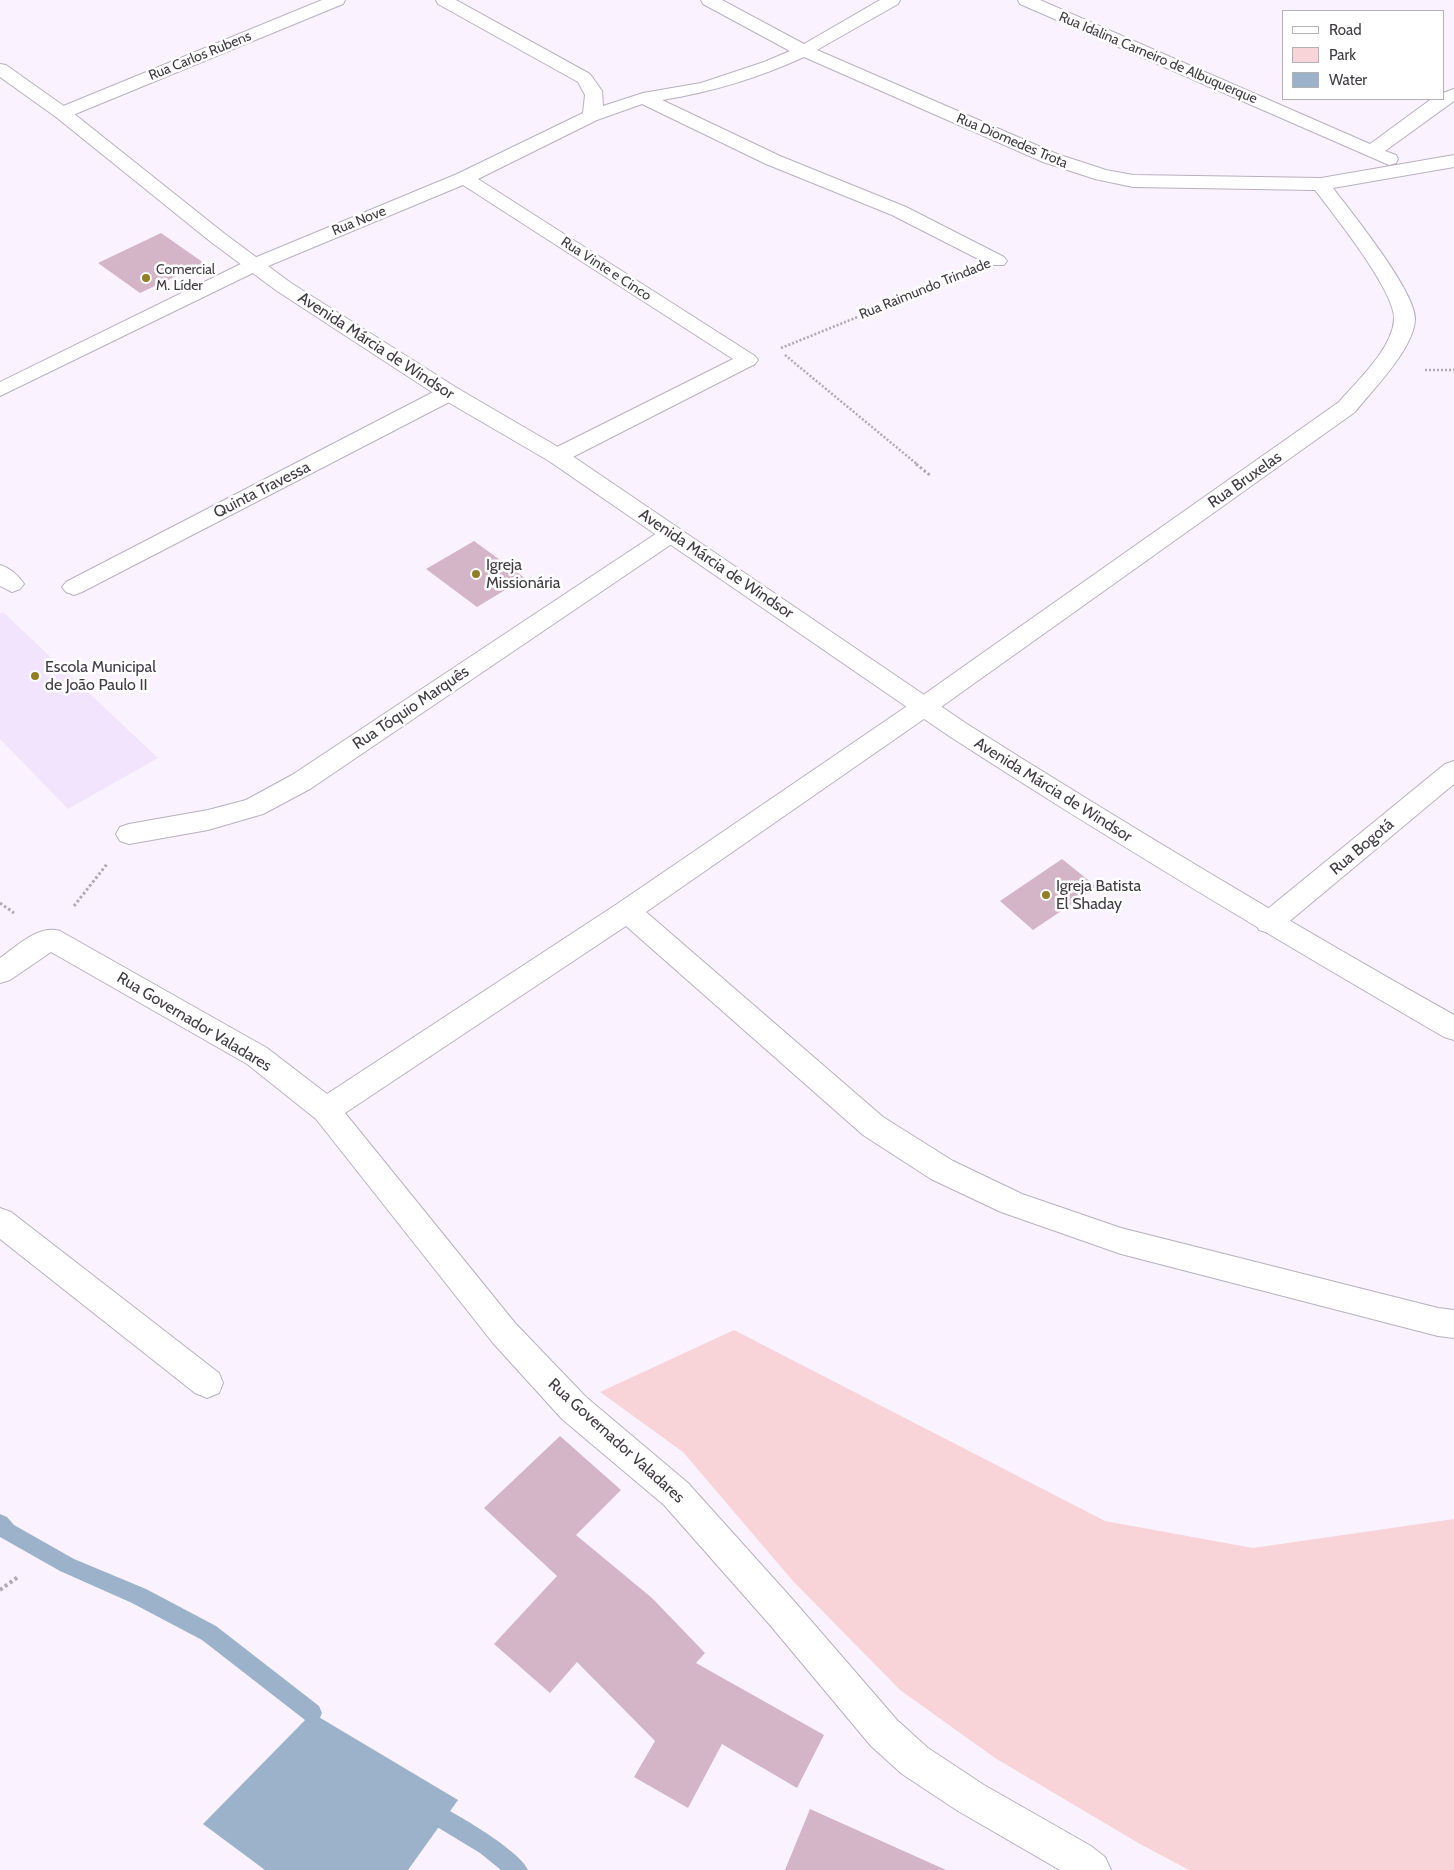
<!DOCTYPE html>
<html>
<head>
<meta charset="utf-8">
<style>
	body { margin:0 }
	#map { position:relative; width:1454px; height:1870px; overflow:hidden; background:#faf3ff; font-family:Cabin,sans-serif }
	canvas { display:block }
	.legend { position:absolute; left:1282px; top:10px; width:162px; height:90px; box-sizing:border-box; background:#fff; border:1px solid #b2b1b3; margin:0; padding:6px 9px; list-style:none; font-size:15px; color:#3f3b42 }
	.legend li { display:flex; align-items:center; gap:10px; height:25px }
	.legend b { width:25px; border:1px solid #b2b1b3 }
</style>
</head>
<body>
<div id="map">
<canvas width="1454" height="1870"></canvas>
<ul class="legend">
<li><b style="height:6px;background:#fff"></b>Road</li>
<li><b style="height:14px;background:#f8d3d8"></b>Park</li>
<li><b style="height:14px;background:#9cb1ca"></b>Water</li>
</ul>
</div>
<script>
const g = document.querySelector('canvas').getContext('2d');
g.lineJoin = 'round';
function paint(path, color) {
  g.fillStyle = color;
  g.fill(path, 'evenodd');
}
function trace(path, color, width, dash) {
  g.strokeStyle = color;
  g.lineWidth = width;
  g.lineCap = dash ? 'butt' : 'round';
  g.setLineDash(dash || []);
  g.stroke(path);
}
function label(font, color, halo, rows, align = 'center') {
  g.font = font + ' Cabin,sans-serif';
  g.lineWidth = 5;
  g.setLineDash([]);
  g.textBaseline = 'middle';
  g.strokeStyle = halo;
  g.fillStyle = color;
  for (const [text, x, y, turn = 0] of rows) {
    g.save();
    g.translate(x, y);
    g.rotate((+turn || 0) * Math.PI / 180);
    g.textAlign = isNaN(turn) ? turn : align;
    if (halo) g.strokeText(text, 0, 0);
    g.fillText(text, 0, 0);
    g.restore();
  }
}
const built = new Path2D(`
	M3,612L158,758L68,809L0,739V613Z`);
const green = new Path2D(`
	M734,1330L1105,1521L1253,1548L1454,1519V1870H1189L1140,1844L995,1758L900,1690L792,1580L683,1452L600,1392Z`);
const water = new Path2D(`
	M312,1713L458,1800L408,1870H265L203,1824Z`);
const stream = new Path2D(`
	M0,1514L7,1517L14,1525L74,1559L146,1589L216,1626L319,1706L322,1713L319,1720L312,1723L305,1720L202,1640L132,1603L60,1571L0,1537Z
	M426,1799C448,1808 520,1850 528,1870H501L480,1853L419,1816L416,1809L419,1802Z`);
const building = new Path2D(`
	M161,233L204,263L140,293L98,263Z
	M474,541L525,578L477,607L426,569Z
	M1062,859L1097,887L1033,930L1000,901Z
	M560,1436L621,1490L576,1535L652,1598L705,1653L696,1663L824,1735L797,1788L722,1744L688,1808L634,1777L655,1741L577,1662L550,1693L494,1644L557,1576L484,1508Z
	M810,1809L946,1870H785Z`);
const pathFar2 = new Path2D(`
	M781,348L954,278
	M785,355L918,465
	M1425,370H1454`);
const pathFar1 = new Path2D(`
	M916,464L931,476
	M0,903L14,913
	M74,906L107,864`);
const path = new Path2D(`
	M0,1590L18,1577`);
const street = new Path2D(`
	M322,0H345L343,4L68,117H56L53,113L56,109Z
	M436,0H456L590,74L602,91L603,106L643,93L701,83L764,62L790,51L703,4L701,0H722L804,44L880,0H900L898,4L817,50L1057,154L1106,170L1133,175L1321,178L1454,155V167L1333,188C1351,212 1417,293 1415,320C1413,350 1373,389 1355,412L934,712L646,912L883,1117L953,1161L1022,1194L1121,1228L1438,1308L1454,1310V1338L1438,1336L1121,1254L1001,1212L931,1179L863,1135L626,926L345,1113L515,1323L586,1397L688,1483L794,1601L897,1720L928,1748L984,1785L1091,1846L1105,1857L1111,1870H1060L958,1811L902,1774L871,1746L770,1625L664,1505L562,1419L493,1343L316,1119L247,1064L51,952L10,980L0,983V958C17,946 39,924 60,931L267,1048L327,1094L617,904L916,700L1339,402C1357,381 1392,349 1394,320C1397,293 1333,214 1315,190L1133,187L1095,179L1043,162L804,57C758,78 712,92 662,100L780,156L906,207L1004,257L1007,261L1004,265H990L892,215L766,164L642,104L597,120L478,179L755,356L758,360L755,364L565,461L557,463L549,461L546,456L549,451L733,359L463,185L261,269L0,396V382L247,261L457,174L583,113L585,95L578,82L438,4Z
	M1018,0H1040L1370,144L1430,100L1443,99V93L1454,89V101L1385,151L1396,155L1398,159L1396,163L1389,165L1020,4Z
	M449,387L457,388L460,393L457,398L82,592L74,595L66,592L62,587L66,582L441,388Z
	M671,527L679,529L682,534L679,539L310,789L263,814L208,830L129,844L120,841L116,834L120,827L129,824L208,810L246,800L292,775L663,529Z
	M0,565C10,568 18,575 24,584L20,589L12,592L0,586Z
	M1454,761V784L1279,930L1269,933L1259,930L1255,923L1259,916L1445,764Z
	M0,1208L11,1212L219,1373L223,1383L219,1393L207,1398L195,1393L0,1239Z`);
const secondary = new Path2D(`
	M0,64L6,65L68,109L225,234L291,283L457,388L565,451L967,724C1127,825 1289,922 1454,1015V1040L1444,1037C1277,940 1111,841 949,736L549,461L441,398L277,291L211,242L56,117L0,77Z`);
const markers = [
	[146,278,5,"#917e25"],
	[476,574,5,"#917e25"],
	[35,676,5,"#917e25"],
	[1046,895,5,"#917e25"]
];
const farStreetnames = [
	["Rua Carlos Rubens",200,56,-22],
	["Rua Idalina Carneiro de Albuquerque",1158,58,23],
	["Rua Diomedes Trota",1012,141,23],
	["Rua Nove",359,221,-22],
	["Rua Vinte e Cinco",606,269,33],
	["Rua Raimundo Trindade",925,289,-22]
];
const farPoinames = [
	["Comercial",156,270],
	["M. Líder",156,286]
];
const streetNames = [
	["Avenida Márcia de Windsor",376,346,33],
	["Rua Bruxelas",1245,480,-35],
	["Quinta Travessa",262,490,-27],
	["Avenida Márcia de Windsor",716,564,34],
	["Rua Tóquio Marquês",411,708,-34],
	["Avenida Márcia de Windsor",1053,790,32],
	["Rua Bogotá",1362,847,-40],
	["Rua Governador Valadares",194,1022,31],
	["Rua Governador Valadares",616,1441,42]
];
const poiNames = [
	["Igreja",486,565],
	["Missionária",486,583],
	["Escola Municipal",45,667],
	["de João Paulo II",45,685],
	["Igreja Batista",1056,886],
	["El Shaday",1056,904]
];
paint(built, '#f3e4fd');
paint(green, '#f8d3d8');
paint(water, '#9cb1ca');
paint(stream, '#9cb1ca');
paint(building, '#d3b5c7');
trace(street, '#b9afc0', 2);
trace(secondary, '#b9afc0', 2);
trace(pathFar2, '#afa9b3', 2.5, [2, 2]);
trace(pathFar1, '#afa9b3', 3, [2.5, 2.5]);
trace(path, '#afa9b3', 4, [3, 3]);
paint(street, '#fff');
paint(secondary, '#fff');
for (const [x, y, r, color] of markers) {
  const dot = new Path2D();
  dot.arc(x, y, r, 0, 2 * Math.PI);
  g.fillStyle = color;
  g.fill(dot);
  trace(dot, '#fff', 2);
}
label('14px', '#3f3b42', '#fff', farStreetnames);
label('14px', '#3f3b42', '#fff', farPoinames, 'left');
label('16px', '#3f3b42', '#fff', streetNames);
label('16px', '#3f3b42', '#fff', poiNames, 'left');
</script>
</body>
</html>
